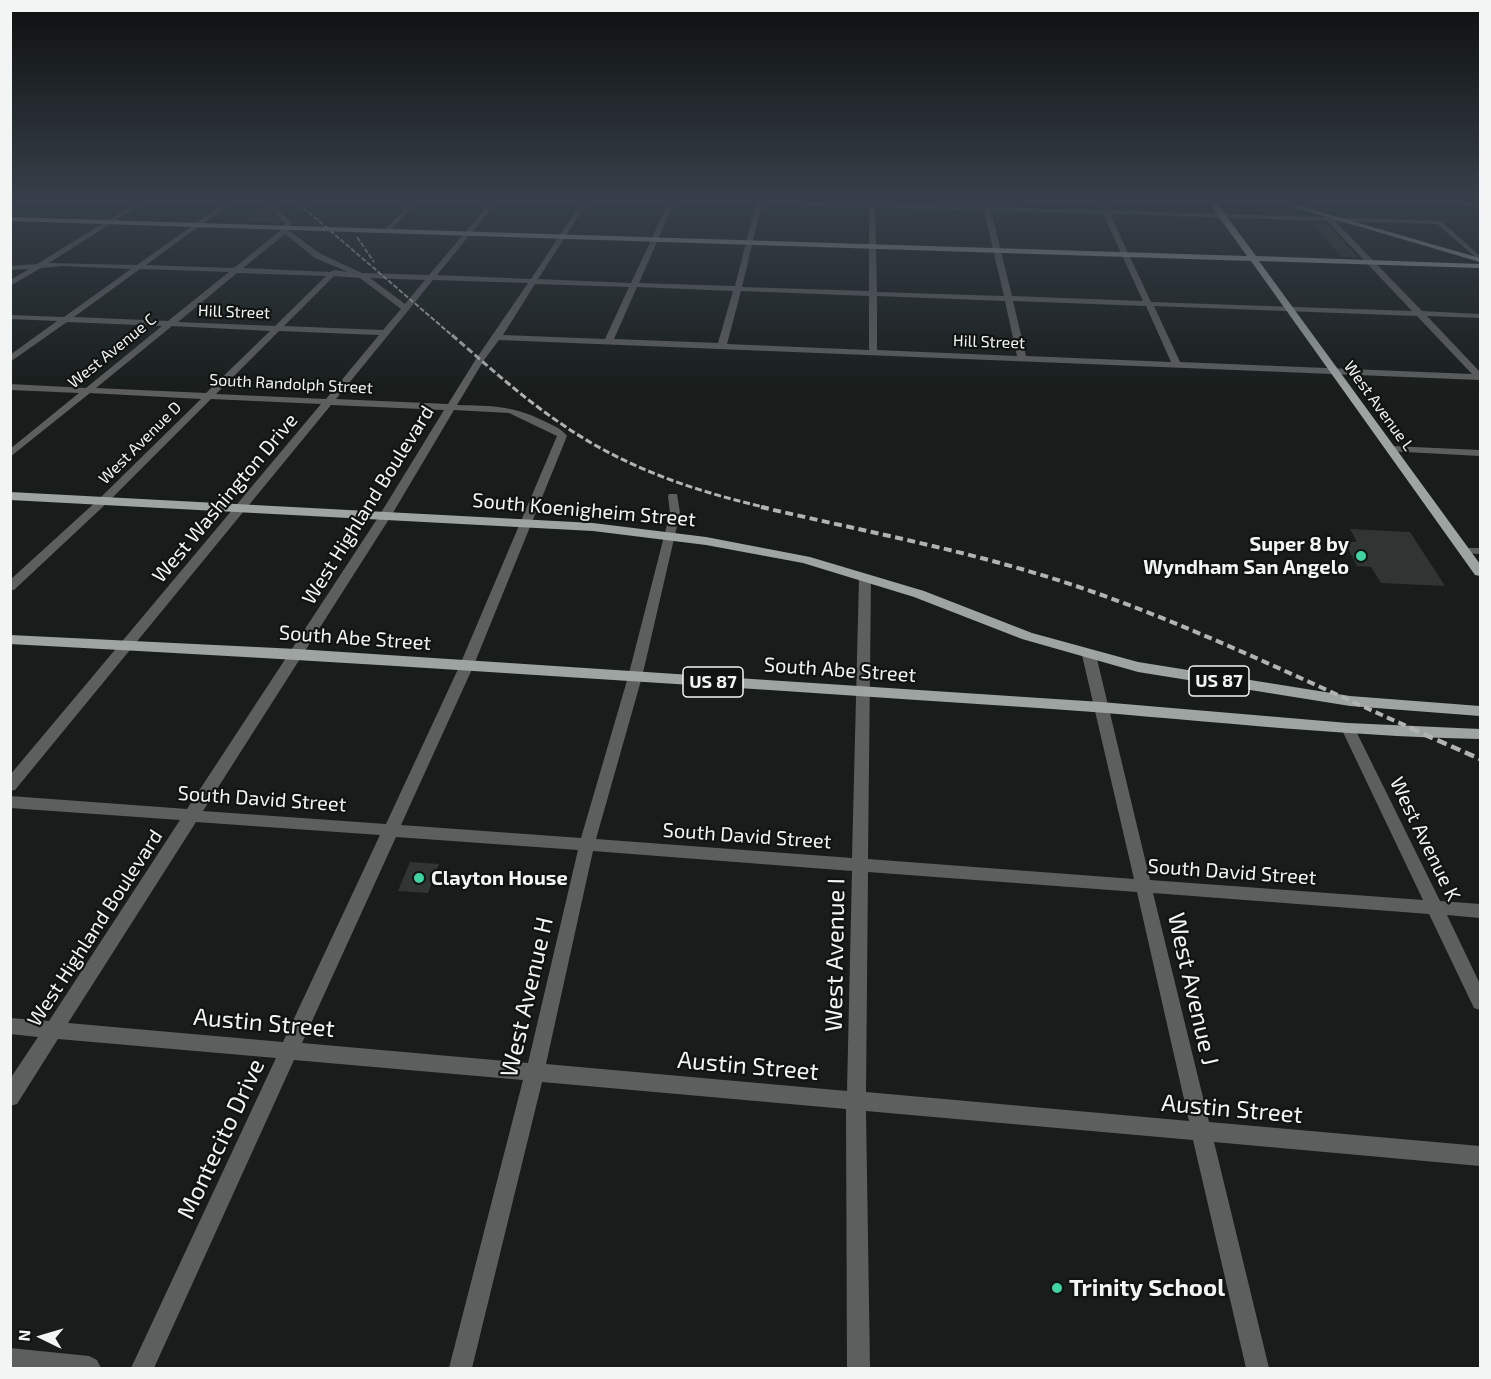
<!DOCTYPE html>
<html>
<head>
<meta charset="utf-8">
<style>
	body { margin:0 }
	#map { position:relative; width:1491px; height:1379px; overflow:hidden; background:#181d1b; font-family:"Exo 2",sans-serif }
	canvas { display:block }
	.frame { position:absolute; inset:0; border:12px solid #f2f5f3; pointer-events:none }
	.north { position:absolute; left:12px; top:1307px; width:60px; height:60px; -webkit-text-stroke:4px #0f1412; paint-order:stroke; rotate:275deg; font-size:16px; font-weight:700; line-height:24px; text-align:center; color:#f2f5f3 }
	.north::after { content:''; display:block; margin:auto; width:21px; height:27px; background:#f2f5f3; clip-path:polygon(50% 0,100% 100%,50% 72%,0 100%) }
</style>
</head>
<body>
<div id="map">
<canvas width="1491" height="1379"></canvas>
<div class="frame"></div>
<div class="north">N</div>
</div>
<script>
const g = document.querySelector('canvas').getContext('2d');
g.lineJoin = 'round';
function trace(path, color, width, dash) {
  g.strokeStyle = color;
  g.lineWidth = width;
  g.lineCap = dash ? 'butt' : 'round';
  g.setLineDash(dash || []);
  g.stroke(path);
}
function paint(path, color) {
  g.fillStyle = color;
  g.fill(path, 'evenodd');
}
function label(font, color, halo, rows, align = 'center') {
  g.font = font + ' "Exo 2",sans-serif';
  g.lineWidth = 4.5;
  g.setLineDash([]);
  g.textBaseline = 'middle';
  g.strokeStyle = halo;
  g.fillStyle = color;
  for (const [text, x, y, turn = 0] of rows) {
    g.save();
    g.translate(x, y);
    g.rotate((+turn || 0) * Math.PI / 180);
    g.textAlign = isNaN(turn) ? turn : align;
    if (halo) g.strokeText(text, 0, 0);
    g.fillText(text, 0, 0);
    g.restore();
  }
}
const stream = new Path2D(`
	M1455,203L1480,206`);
const building = new Path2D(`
	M264,207L281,223L245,222Z
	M1312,224H1327L1358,257H1342Z
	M1350,529L1410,532L1445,586L1381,583L1371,567L1357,566L1345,542H1357Z
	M410,862L439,864L428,893L398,891Z`);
const minor = new Path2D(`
	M136,203H143L49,263L137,265L224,203H231L146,265L234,268L281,230L285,223L265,203H272L292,223L288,230L321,254L362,273L429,275L490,203H496L437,275L531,279L581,203H587L538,279L631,283L668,203H674L639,283L735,286L756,203H762L742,287L869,291V207L798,205L795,203L983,206V203H989L990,207L1102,210L1100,206L1103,204L1108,210L1441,221L1480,256V261L1437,224L1335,221L1422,311L1480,314V318L1427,316L1480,372V380L499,340L484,360L457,405C492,406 512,405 544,421C552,425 561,428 567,436L473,667L401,825L581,838L628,677L670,513L668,496L669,494H677L680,513L642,677L596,839L852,858L859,578L865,574L871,578L868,859L1134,879L1082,655L1089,651L1096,655L1150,880L1423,900L1341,728L1343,725H1353L1440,901L1480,904V918L1447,915L1480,984V1010L1474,1008L1429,914L1153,893L1209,1122L1480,1146V1166L1214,1142L1269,1368H1246L1193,1140L866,1111L870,1368H847L846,1109L542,1082L472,1368H449L523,1080L294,1060L154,1368H131L276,1058L58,1039L17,1104L10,1106V1079L38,1037L10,1034V1018L49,1021L180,820L10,808V796L187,809L379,516L444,410L331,405L15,790L10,791V775L321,404L211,399L108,502L14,590H10V580L100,498L201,399L90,393L10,457V449L79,393L10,390V384L86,388L162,326L67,322L10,362V355L57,321L10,319V315L64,317L131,269L62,266L41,268L10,286V280L29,269L10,270V266L37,264ZM875,207L984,211L1004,296L877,292ZM991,211L1103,214L1143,301L1012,296ZM1110,214L1327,221L1412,311L1151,302ZM285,234L315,258L348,272L334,270L330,272L243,268ZM140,269L229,272L168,321L74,317ZM237,273L326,276L275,326L178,322ZM334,276L360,278L401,309L383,330L284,326ZM370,278L425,280L405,304ZM433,280L528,283L476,359L448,404L336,399ZM535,284L629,287L605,339L503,335ZM637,287L733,291L718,343L614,339ZM741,291L869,296V350L727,344ZM877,296L1005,301L1017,356L877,350ZM1013,301L1146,306L1171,362L1026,356ZM1154,306L1417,316L1472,374L1180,362ZM172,326L270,331L206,393L96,388ZM279,331L379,335L326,399L216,394ZM454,410L509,413L557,436L459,667L386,824L203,811L391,516ZM196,822L380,835L283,1042L68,1023ZM396,837L578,850L528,1063L302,1043ZM593,851L852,871L847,1091L546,1064ZM868,872L1137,892L1189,1121L866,1092Z
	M411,203H417L390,230H386V228Z
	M1391,446L1480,450V456L1387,451L1386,449Z
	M1465,548H1480V554L1461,553L1459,551Z
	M10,1348L89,1356L97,1360L101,1368H10Z`);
const major = new Path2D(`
	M1209,203H1217L1256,256L1480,264V268L1259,261L1480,564V576L1475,575L1251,261L10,221V217L1247,256Z
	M1279,203H1289L1480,258V262Z
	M10,492L593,523L706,537L810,557L924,591L1032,633L1138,662L1350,696L1480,706V716L1350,706L1138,672L1022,639L914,597L803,563L706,545L593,531L10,500Z
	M10,635L297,649L1101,702L1348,723L1480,729V739C1332,736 1185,718 1038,708C695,685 353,662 10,644Z`);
const railFar3 = new Path2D(`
	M298,203L454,337
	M357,237L374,262`);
const railFar2 = new Path2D(`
	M452,335C489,367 525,400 566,427C626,468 697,492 768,508`);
const railFar1 = new Path2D(`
	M761,507C867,532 976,552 1079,587C1193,626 1303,680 1413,729`);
const rail = new Path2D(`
	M1410,728L1480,759`);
const markers = [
	[1361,556,6,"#3fd4a2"],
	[419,878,6,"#3fd4a2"],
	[1057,1288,6,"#3fd4a2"]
];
const farStreetnames = [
	["Hill Street",234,312,2],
	["Hill Street",989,342,2],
	["West Avenue C",112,351,-39],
	["South Randolph Street",291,384,3],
	["West Avenue L",1379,406,54],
	["West Avenue D",140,443,-45]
];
const shields = [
	[1219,681,60],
	[713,682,60]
];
const shieldNames = [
	["US 87",1219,681],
	["US 87",713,682]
];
const streetNames = [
	["West Washington Drive",225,498,-50],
	["West Highland Boulevard",368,505,-58],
	["South Koenigheim Street",584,510,5],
	["South Abe Street",355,638,4],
	["South Abe Street",840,670,4],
	["South David Street",262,799,4],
	["South David Street",747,836,4],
	["West Avenue K",1425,839,64],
	["South David Street",1232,872,4],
	["West Highland Boulevard",95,928,-57]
];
const poiNames = [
	["Super 8 by",1349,544],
	["Wyndham San Angelo",1349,567],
	["Clayton House",431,878,"left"]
];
const nearStreetnames = [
	["West Avenue I",835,955,-89],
	["West Avenue J",1193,989,77],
	["West Avenue H",527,997,-77],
	["Austin Street",264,1023,5],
	["Austin Street",748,1066,5],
	["Austin Street",1232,1109,5],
	["Montecito Drive",221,1139,-65]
];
const nearPoinames = [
	["Trinity School",1069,1288]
];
trace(stream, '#2c5343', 2);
paint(building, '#303533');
paint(minor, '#5d5f5e');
paint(major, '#9ea4a1');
trace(railFar3, '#b0b3b1', 2, [5, 2]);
trace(railFar2, '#b0b3b1', 3, [7, 3]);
trace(railFar1, '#b0b3b1', 4, [8, 4.5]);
trace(rail, '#b0b3b1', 4.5, [10, 5]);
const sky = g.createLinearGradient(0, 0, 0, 396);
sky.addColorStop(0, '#0d100f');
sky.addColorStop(0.51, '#37404a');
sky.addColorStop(1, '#37404a00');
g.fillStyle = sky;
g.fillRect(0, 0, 1491, 396);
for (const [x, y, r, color] of markers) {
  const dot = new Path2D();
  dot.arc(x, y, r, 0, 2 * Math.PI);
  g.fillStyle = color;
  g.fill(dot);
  trace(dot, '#0f1412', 2);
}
label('16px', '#f2f5f3', '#0f1412', farStreetnames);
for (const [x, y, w] of shields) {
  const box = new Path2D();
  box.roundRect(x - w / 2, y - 15, w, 30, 4.5);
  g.fillStyle = '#0f1412';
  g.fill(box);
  trace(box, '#f2f5f3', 1.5);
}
label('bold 18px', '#f2f5f3', null, shieldNames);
label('20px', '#f2f5f3', '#0f1412', streetNames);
label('bold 20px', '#f2f5f3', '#0f1412', poiNames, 'right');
label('24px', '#f2f5f3', '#0f1412', nearStreetnames);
label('bold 24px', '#f2f5f3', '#0f1412', nearPoinames, 'left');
</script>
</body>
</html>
